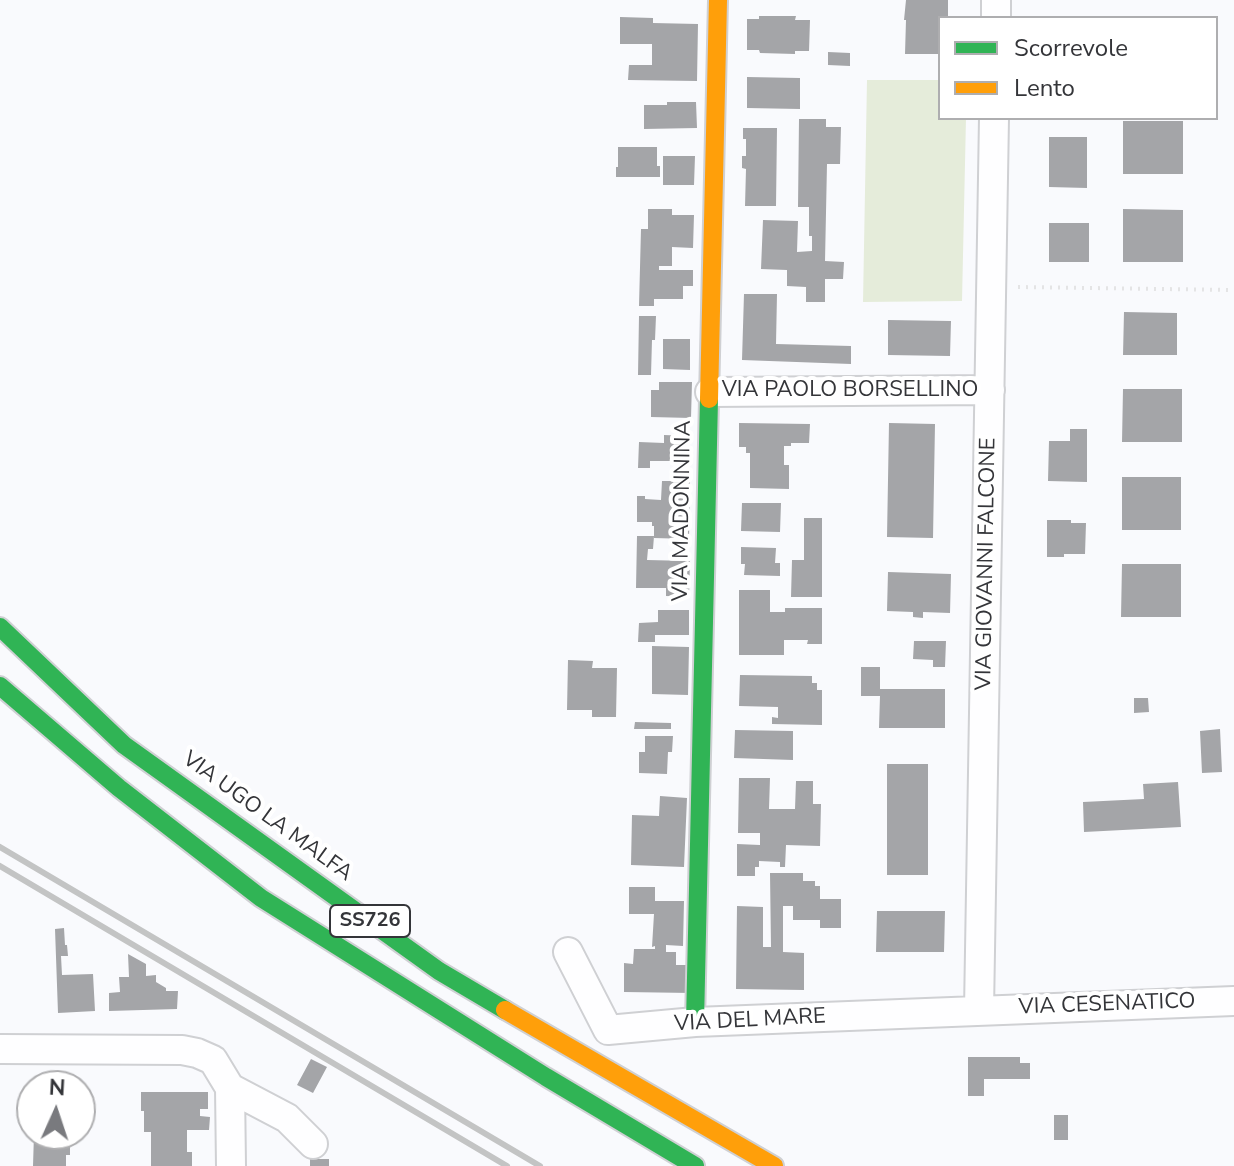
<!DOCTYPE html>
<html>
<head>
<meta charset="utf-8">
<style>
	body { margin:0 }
	#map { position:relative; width:1234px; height:1166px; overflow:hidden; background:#f9fafd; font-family:"Nunito Sans",sans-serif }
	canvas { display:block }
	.legend { position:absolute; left:938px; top:16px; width:280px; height:104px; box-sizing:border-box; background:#fff; border:2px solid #aeaeb0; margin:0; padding:10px 14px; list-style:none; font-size:24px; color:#343539 }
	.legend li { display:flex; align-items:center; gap:16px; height:40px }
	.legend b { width:40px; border:2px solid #aeaeb0 }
	.north { position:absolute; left:16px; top:1070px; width:80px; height:80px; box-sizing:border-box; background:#fff; border:2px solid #aeaeb0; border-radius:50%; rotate:3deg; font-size:22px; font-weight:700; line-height:32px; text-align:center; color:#343539 }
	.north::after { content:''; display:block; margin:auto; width:28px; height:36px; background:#797a7e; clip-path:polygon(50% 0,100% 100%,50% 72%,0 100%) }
</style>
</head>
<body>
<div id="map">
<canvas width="1234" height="1166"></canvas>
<ul class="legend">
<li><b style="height:10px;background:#30b455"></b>Scorrevole</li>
<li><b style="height:10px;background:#ff9f0a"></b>Lento</li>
</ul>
<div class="north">N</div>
</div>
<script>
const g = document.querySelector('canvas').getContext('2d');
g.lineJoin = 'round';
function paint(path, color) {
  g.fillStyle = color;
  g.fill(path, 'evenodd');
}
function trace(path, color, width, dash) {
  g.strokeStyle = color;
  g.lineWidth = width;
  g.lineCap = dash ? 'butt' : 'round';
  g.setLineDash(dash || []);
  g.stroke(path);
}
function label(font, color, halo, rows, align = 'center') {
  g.font = font + ' "Nunito Sans",sans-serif';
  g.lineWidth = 8;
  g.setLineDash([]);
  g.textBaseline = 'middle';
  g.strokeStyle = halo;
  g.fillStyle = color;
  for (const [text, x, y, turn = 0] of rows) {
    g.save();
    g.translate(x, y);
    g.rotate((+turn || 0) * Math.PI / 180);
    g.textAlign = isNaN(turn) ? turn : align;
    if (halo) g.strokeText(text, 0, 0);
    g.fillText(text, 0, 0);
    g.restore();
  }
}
const green = new Path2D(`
	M867,80H940V118H966L962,301L863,302Z`);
const building = new Path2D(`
	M906,0H948V18H940V54H905L906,20H904Z
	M759,16H796L795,20H810L809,51H795V54L760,53L759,50H747V19H759Z
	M620,17L653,18V23L698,24L697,81L628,80L629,65H652V44H620Z
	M828,52L850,53V66L828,65Z
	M747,77L800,78V109L747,108Z
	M667,102H696L697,128L644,129V105H667Z
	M799,119H826V127H841L840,164H827L825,261L844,262L843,279H825V302H806V287L787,286V270L761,269L763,220L798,221L797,252L812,251V236H809V207H798Z
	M1123,121H1183V174H1123Z
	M743,128H777L776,206H745L746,169L742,168V156H746V139H743Z
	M1049,137H1087V188L1049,187Z
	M618,147H657V166H660V177H616V167H618Z
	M663,156H695L694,185H663Z
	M648,209H672V215H694L693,248L672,247V266H659V270H693V286H683V299H654V306H639L641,229H648Z
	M1123,209L1183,210V262H1123Z
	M1049,223H1089V262H1049Z
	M744,294H777L776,344L851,346V364L742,360Z
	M1124,312L1177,313V355H1123Z
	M639,316H656L655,340H652L651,375H638Z
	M888,320L951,321L950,356L888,355Z
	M663,339H690V370L663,369Z
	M659,382H692L691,418L651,417V390H659Z
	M1123,389H1182V442H1122Z
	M739,423L810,424L809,443H791V446H784V465H789V489L750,488V453H746V447H739Z
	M889,423L935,424L933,538L887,537Z
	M1070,429H1087V482L1048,481L1049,441H1070Z
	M664,435L689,436V461H650V468H638L639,442L664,443Z
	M1122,477H1181V530H1122Z
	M662,481H690L689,539L654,538V526H652V522H637V496H645V499L661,500Z
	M742,503H781L780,532L741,531Z
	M804,518H822V597H791L792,560H804Z
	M1047,520H1071V523H1086L1085,554H1064V557H1047Z
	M637,536H654L653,549H648L647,560L690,561L689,597L666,596V588H636Z
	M741,547L776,548L775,563H780V576L744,575L745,564H741Z
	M1122,564H1181V617H1121Z
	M888,572L951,574L950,613L923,612V618L913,617V612L887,611Z
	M739,590H770V612H785V608H822V644H807L808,640H784V655H739Z
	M658,610H689V635H655V642H638L639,623L658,622Z
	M914,641H946L945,667H933V660L913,659Z
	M652,646L689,647L688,695L652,694Z
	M568,660L593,661L592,668H617L616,717H592V710H567Z
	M861,667H880V689H945V728H879L880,696H861Z
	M740,675L812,676V683H817V690H822V725L772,724V717L778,718V707L739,706Z
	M1134,698H1148L1149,712L1134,713Z
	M635,722L671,723V729H634Z
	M1220,729L1222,772L1202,773L1200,731Z
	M735,730L793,731V760L734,758Z
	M645,736H673L672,752H668L667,774L639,773V752H645Z
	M887,764H928V875H887Z
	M739,778H770L769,809H795L796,781H813V804H821L820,846L786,845L785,867H780V862L759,861V867H755V876H737V844L760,845V833H738Z
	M1178,782L1181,827L1084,832L1083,802L1144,799L1143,784Z
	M660,796L687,798L684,867L631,865L632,815L659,816Z
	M770,873H803V881H815V886H820V899H841V928H820V920H793V906H783V952L804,953V990L736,989L737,906L763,907V947H771Z
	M629,887H655V901H684L683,946L666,945V952H676V965H693L692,993L624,992V963L633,964L634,949H655V946L652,947L654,914H629Z
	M877,911H945L944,952H876Z
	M64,928L65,945H67L68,956H61L62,975L93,974L95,1011L58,1013L55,929Z
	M128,954L146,964V976L156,975V982L166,988V991H178L177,1009L109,1011V993L120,992L119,977H129Z
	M968,1057H1020V1063H1030V1079H984V1096H968Z
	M311,1059L327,1067L313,1093L297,1085Z
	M141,1092H208V1109H200V1116L210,1117L209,1130H187V1152H192V1166H151V1132H144V1111H141Z
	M1054,1115H1068V1140H1054Z
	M34,1134H67L66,1146H70V1155H66V1166H33Z
	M310,1159H329V1166H310Z`);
const path = new Path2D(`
	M1018,287L1234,290`);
const street = new Path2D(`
	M996,18V0
	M710,392L990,390
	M568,952L608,1030L695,1022L1234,1001
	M979,1010L994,118
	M0,1049L182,1050L197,1053L213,1060L230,1088L231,1166
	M230,1088L287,1118L313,1144`);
const fast = new Path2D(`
	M0,627L124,745L439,971L505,1010
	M0,686L119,788L261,898L546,1077L695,1166
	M695,1022L709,399`);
const slow = new Path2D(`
	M709,399L718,0
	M505,1010L774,1166`);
const rail = new Path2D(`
	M0,847L540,1166
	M0,866L507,1166`);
const shields = [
	[370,921,80]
];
const shieldNames = [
	["SS726",370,921]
];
const streetNames = [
	["VIA PAOLO BORSELLINO",850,391],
	["VIA MADONNINA",683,511,-89],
	["VIA GIOVANNI FALCONE",987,564,-89],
	["VIA UGO LA MALFA",267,817,36],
	["VIA CESENATICO",1107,1005,-2],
	["VIA DEL MARE",750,1021,-3]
];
paint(green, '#e5ecda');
paint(building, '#a4a5a8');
trace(street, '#cfd0d3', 32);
trace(fast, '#cfd0d3', 22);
trace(slow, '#cfd0d3', 22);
trace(path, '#e4e4e5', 4, [2, 6]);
trace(street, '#fefeff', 28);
trace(fast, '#30b455', 18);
trace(slow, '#ff9f0a', 18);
trace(rail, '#c3c4c4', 6);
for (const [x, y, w] of shields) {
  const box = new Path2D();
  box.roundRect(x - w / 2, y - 16, w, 32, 6);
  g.fillStyle = '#fff';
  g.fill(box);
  trace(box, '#343539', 2);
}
label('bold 20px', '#343539', null, shieldNames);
label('22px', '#343539', '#fff', streetNames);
</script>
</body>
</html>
